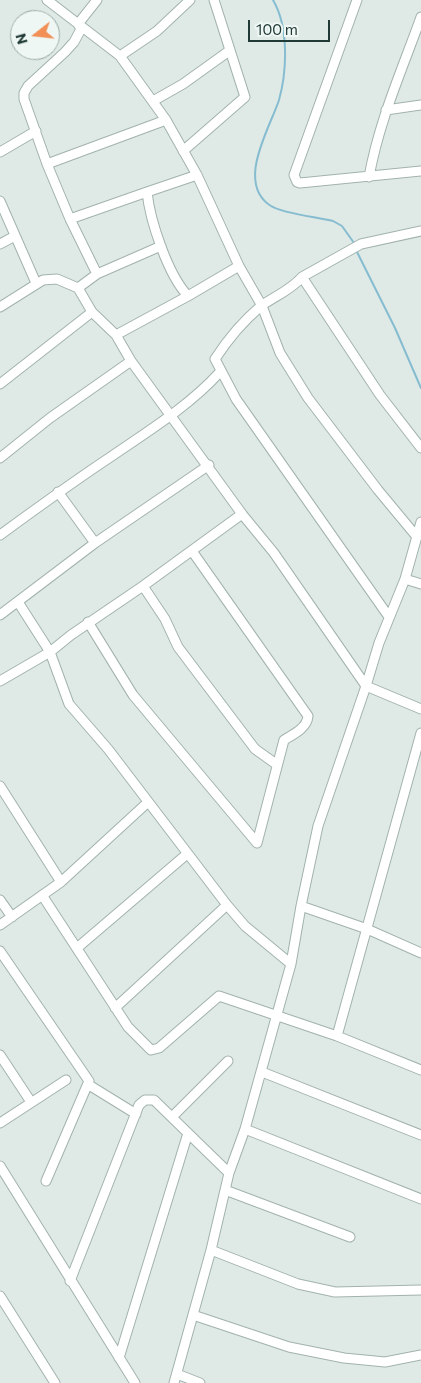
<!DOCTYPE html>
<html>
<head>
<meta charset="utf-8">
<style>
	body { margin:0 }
	#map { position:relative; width:421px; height:1383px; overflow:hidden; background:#dfeae6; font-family:Commissioner,sans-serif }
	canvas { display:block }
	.north { position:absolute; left:10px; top:10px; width:50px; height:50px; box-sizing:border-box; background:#eff7f4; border:1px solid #9caba8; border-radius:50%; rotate:254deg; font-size:14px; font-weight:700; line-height:20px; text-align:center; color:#203a36 }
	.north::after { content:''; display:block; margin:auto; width:18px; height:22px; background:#f18f56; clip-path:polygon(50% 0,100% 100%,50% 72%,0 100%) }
	.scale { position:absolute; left:248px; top:20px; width:82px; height:22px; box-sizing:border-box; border:2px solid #203a36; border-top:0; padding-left:6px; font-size:15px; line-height:18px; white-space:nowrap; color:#203a36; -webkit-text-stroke:4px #eff7f4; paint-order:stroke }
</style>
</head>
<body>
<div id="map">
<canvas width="421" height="1383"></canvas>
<div class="north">N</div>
<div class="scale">100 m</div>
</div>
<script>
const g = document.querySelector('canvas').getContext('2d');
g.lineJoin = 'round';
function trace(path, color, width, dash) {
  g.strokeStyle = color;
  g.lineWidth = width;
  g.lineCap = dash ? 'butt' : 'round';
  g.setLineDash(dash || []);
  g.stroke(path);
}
const stream = new Path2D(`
	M273,0C289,27 287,71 279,100C270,128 235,183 271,206C284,214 317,217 333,221L342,226L354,243
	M357,252L395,328L421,388`);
const minor = new Path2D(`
	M47,0L120,56L166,120L197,175L239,266L262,306L280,353L308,398L378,490L417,537
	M97,0L78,24L81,29L74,42L65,52L28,86L24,93V99L47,164L70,219L97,274
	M357,0L294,175L297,182L300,183L421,171
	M120,56L157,31L190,0
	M153,101L183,84L229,51
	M386,110L421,105
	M183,151L245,97L214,0
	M0,152L36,131
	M47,164L166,120
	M369,177C379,121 402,70 421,17
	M0,201L36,283
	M70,219L147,192
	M0,244L15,236
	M302,277L380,395L421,448
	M78,288L97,274L161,246
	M188,296C168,275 150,221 147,192L197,175
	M0,307L43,280L57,279L78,288L92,312L116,335L131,361L50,418L0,458
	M116,335L188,296L239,266
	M131,361L242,514
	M0,384L92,312
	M58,492L95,543
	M0,535C37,508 74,481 112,456C150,430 189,406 220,372
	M192,551L308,716C307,728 294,734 284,740L257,843
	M405,579L421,584
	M143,586L165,619L178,647L255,749L276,764
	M18,602L50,652L69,704L108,749L227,905L245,926L291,964
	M0,615L95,543L209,465
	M389,617L236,399L215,359C228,339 242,322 261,306C275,296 291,290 302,277L361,244L421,231
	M88,622L133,695L257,843
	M0,681L50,652L71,635L143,586L242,514L274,553L366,686L421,709
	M0,786L61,882L0,925
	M61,882L147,803
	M42,895L128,1027L151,1050L159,1048L219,996L337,1036L421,1070
	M0,900L12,917
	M301,906L367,929L421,953
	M77,948L187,854
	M0,951L89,1081L46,1181
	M115,1008L227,905
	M337,1036L421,733
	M0,1055L31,1102
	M262,1072L421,1135
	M89,1085L136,1114
	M172,1117L228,1061
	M0,1123L66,1080
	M245,1129L421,1199
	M0,1166L135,1383
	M225,1190L350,1237
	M211,1250L298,1284L335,1292L421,1290
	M70,1281L139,1105L145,1100H154L229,1173
	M0,1296L55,1383
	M193,1315L289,1347L344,1358L385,1362L421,1355
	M119,1358L188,1133
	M177,1374L200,1383
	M174,1383L211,1250L229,1173L245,1129L291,964L301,906L318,826L366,686L379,643L405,579L421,522`);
trace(stream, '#86bcd0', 2);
trace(minor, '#a2b2ae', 11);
trace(minor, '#fff', 9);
</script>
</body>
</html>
